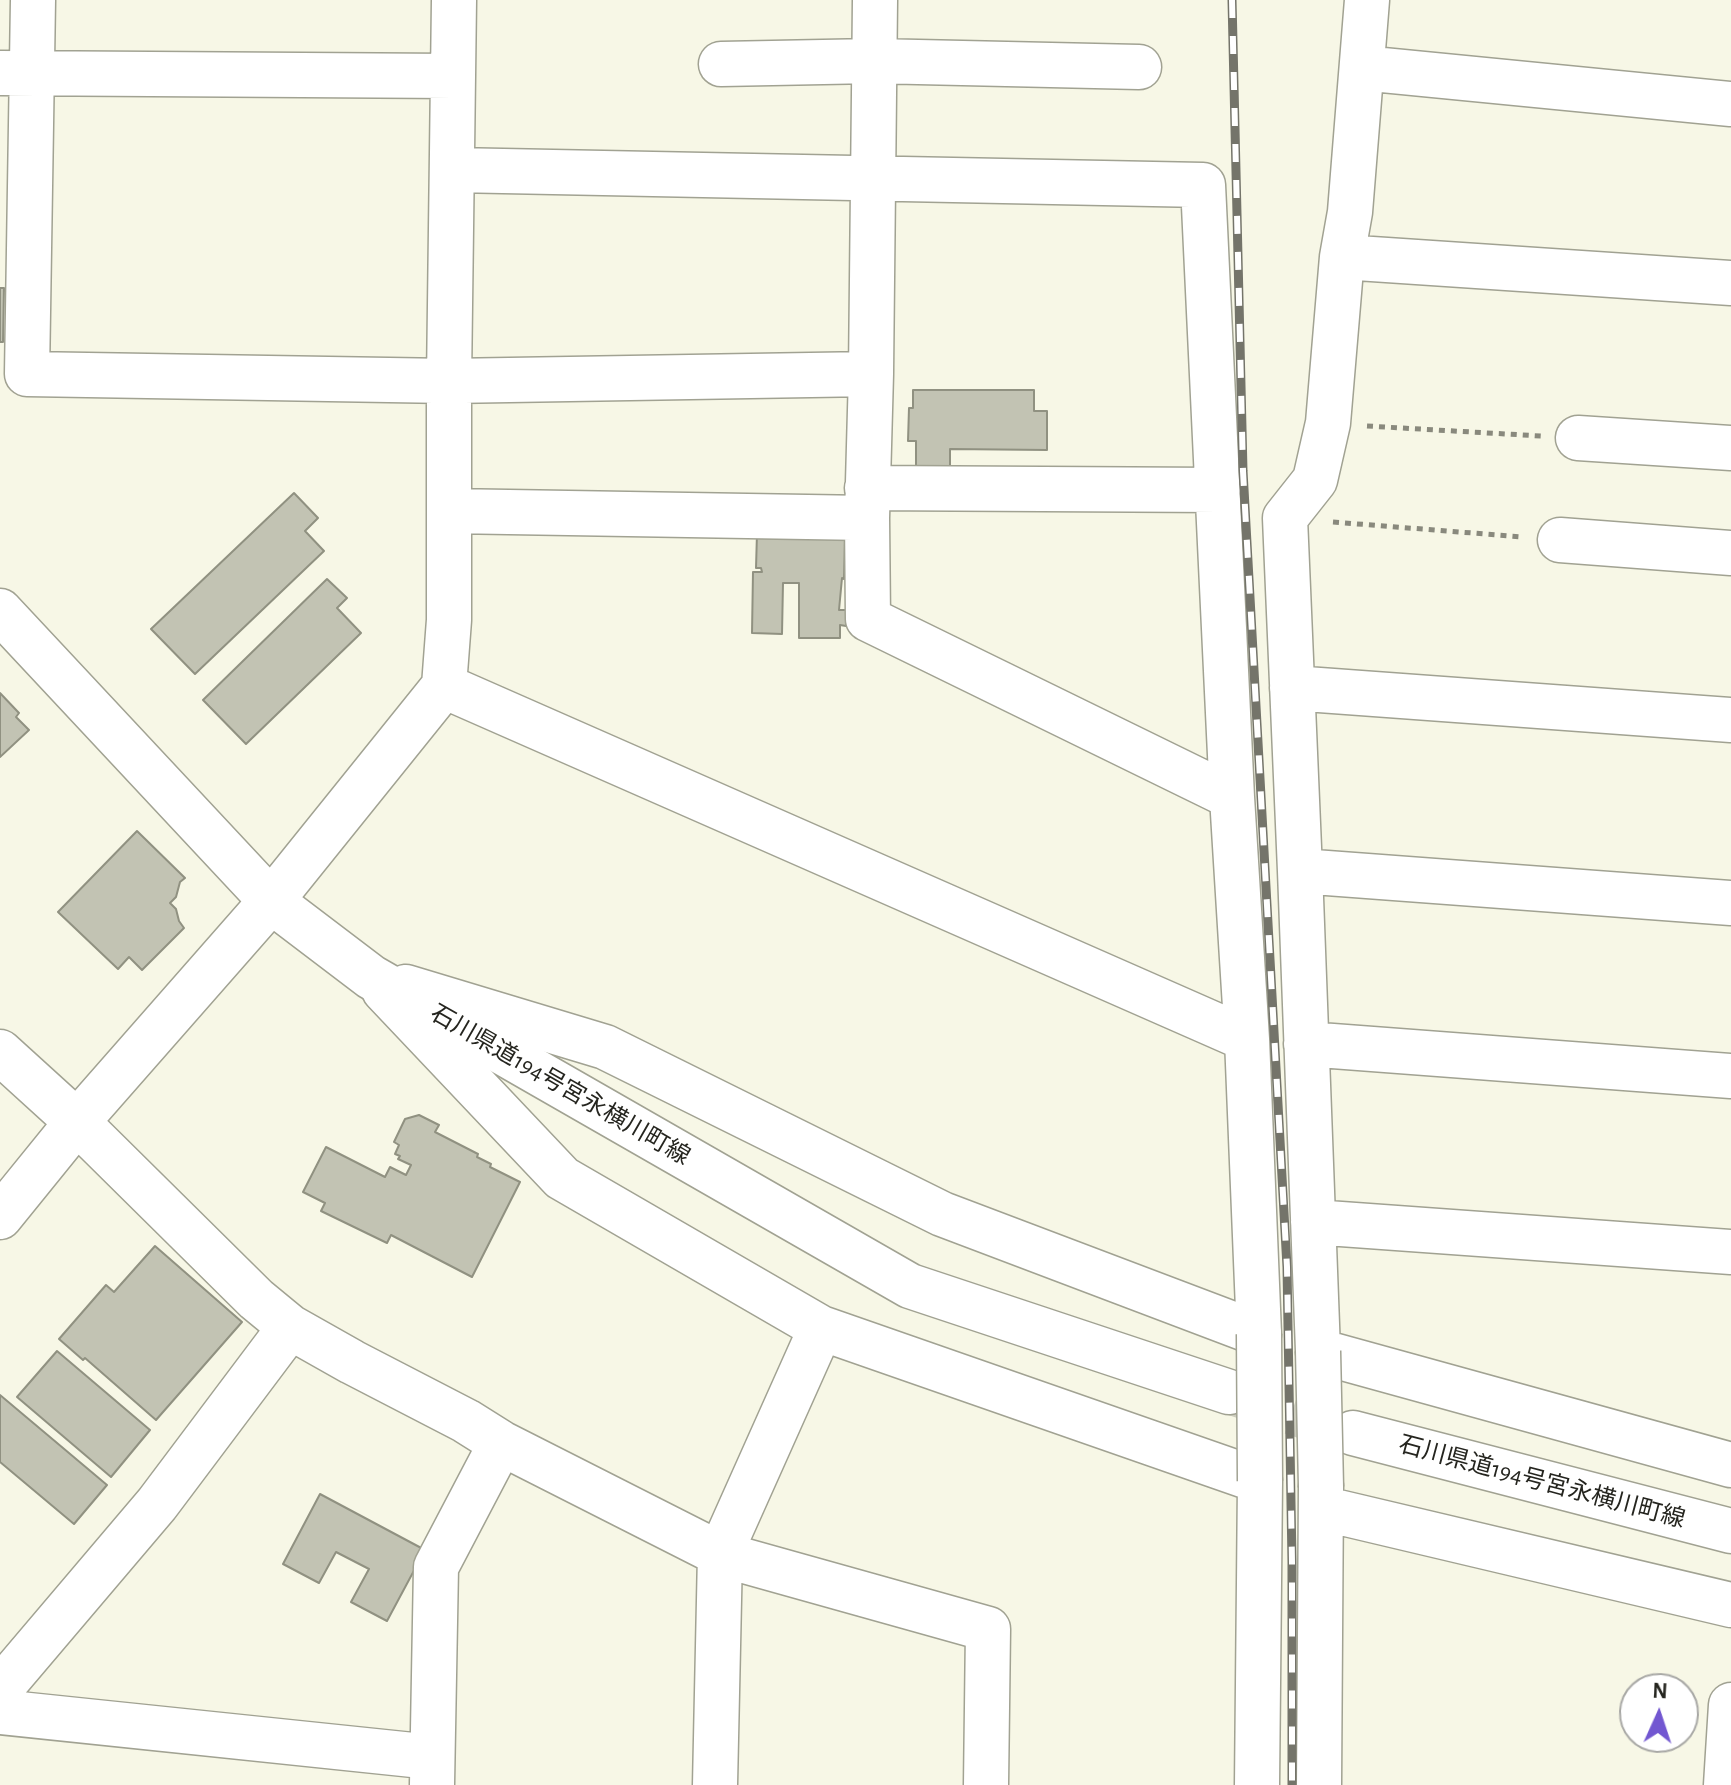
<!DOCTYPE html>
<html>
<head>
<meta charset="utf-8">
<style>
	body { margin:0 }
	#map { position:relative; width:1731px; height:1785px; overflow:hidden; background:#f7f7e6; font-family:"Alegreya Sans",sans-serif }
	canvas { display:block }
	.north { position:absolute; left:1619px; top:1673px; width:80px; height:80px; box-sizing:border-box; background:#fff; border:2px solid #a8a8a5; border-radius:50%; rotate:3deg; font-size:22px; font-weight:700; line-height:32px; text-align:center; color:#25251f }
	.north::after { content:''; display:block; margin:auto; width:28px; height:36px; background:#7257d1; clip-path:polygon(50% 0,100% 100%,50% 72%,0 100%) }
</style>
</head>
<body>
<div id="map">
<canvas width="1731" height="1785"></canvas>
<div class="north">N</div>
</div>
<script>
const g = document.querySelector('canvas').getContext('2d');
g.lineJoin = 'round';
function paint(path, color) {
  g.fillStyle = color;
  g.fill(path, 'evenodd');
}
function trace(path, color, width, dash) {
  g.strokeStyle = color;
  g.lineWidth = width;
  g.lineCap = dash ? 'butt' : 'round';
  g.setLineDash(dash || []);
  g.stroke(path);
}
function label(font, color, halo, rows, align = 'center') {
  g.font = font + ' "Alegreya Sans","Noto Sans JP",sans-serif';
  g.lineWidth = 8;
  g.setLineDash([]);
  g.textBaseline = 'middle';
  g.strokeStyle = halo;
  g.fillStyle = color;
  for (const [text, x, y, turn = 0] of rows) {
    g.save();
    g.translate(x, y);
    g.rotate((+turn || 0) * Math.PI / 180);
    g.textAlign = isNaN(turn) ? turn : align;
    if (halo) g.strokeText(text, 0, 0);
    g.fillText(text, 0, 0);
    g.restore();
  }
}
const building = new Path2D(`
	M0,288H4L3,342H0Z
	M913,390H1034V411H1047V450L950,449V467H916V441H908L909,408H913Z
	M294,493L318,518L305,531L324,551L195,674L151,629Z
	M757,533L837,534V540H845L844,579L842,578L839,610H847L846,626L840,625V638H799V583H783L782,634L752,633L753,572H762L761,568H756Z
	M327,579L347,598L337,608L361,633L246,744L203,700Z
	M0,693L19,713L16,717L29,730L0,757Z
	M137,831L185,878L180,882L176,897L170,903L176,909L179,921L184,928L142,970L129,957L118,969L58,912Z
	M419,1115L439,1125L435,1132L478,1154L477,1157L491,1164L490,1167L520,1182L472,1277L391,1235L387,1243L321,1211L325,1203L303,1192L326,1147L385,1177L390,1167L406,1175L411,1165L398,1159L400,1156L395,1154L399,1145L394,1142L405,1119Z
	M155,1246L242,1322L156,1420L85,1358L83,1360L59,1339L106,1285L114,1292Z
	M57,1351L150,1430L111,1477L17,1397Z
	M0,1395L107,1485L74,1524L0,1462Z
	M320,1494L425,1550L387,1621L351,1602L369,1569L336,1552L319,1583L283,1564Z`);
const majorTunnel = new Path2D(`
	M1229,1392L1353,1433`);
const path = new Path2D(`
	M1367,426L1541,436
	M1333,522L1523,537`);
const minor = new Path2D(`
	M33,0L27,374L449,381L871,374
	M1367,0L1350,212L1342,257L1328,423L1315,480L1285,518L1300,871L1318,1351L1731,1465
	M721,64L874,61L1139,67
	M1362,68L1731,104
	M0,73L453,76
	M453,170L1203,185L1232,797
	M1342,257L1731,283
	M1578,438L1731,448
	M867,488L1218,490
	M449,511L867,518
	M1560,540L1731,553
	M444,686L1247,1039
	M1292,688L1731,720
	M1300,871L1731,903
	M406,987L605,1047L942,1214L1259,1334L1247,1039L1232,797L868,619L867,518L871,374L875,0
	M384,990L562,1178L821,1328L1260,1481L1257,1785
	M1306,1044L1731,1076
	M0,1052L77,1122L256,1299L290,1327L352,1362L466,1421L501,1443L720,1554L988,1629L986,1785
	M0,1217L77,1122L271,901L444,686L449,620V381L454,0
	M1313,1222L1731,1252
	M1321,1508L1731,1605
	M0,1689L157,1504L290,1327
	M0,1712L432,1757
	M432,1784L436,1567L501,1443
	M715,1785L720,1554L821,1328
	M1319,1785L1321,1487
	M1726,1785L1731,1705`);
const major = new Path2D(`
	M0,611L271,901L371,977L910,1286L1229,1392
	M1353,1433L1731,1531`);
const rail = new Path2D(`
	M1232,0L1243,471L1287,1267L1292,1562V1785`);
const minorBridge = new Path2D(`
	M1259,1334L1260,1481
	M1318,1351L1321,1487`);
const streetNames = [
	["石川県道194号宮永横川町線",560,1085,30],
	["石川県道194号宮永横川町線",1542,1482,15]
];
paint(building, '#c2c3b3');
trace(building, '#909181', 2);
trace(majorTunnel, '#cdcdbe', 44, [44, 22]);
trace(minor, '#a1a292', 47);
trace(major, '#a1a292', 47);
trace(path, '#89897d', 5, [6, 6]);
trace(minor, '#fff', 44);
trace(major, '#fff', 44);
trace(rail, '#74746a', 9);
trace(rail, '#fff', 6, [18]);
trace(minorBridge, '#a1a292', 47, []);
trace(minorBridge, '#fff', 44);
label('24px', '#25251f', '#fff', streetNames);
</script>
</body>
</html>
